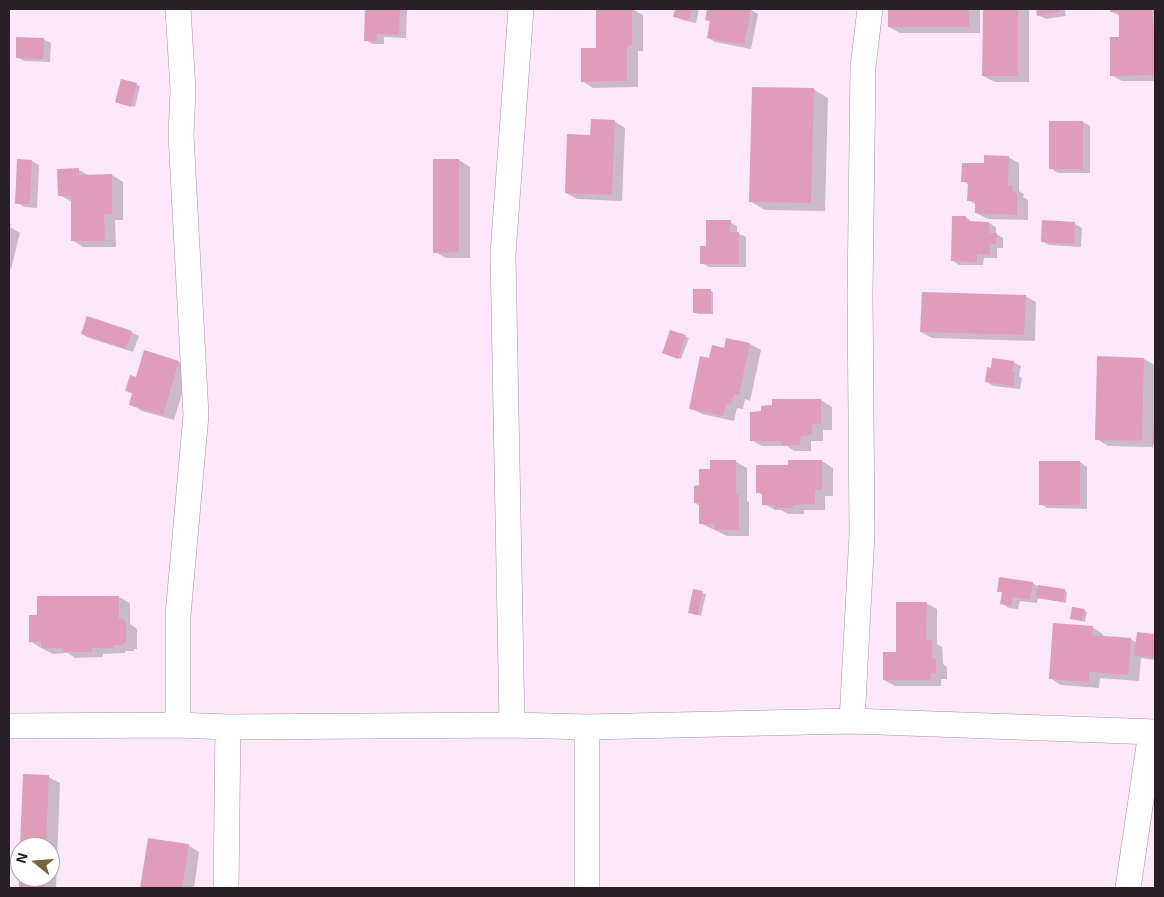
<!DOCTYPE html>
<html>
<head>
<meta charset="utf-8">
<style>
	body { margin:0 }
	#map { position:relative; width:1164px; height:897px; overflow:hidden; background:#fde8fb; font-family:"Exo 2",sans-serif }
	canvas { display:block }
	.frame { position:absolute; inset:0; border:10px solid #272027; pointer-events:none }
	.north { position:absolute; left:10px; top:837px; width:50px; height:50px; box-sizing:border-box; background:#fff; border:1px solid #a9a6a9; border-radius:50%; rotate:287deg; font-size:14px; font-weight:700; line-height:20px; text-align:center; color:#272027 }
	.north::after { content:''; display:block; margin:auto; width:18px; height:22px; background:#7b6434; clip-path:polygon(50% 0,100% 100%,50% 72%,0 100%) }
</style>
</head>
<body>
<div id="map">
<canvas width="1164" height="897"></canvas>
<div class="frame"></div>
<div class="north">N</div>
</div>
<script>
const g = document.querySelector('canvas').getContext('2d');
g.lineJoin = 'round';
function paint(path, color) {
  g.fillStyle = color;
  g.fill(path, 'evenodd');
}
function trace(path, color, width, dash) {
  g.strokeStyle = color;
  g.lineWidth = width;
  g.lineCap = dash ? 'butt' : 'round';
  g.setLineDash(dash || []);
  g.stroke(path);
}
const shadow = new Path2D(`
	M116,9H155V10Z
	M367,9H407L406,38L384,37V44H373L365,40Z
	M597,9H632L643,15V51H638V87L593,88L582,81L598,49Z
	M676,9H699L696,23L682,20L674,16Z
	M708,9H743L751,10L758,14L751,49L715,42L708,38L711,22L706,19Z
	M889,9H980V33H900L889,27Z
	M984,9H1029V82H995L983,76Z
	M1037,9H1065L1066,16L1046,19L1038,15Z
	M1111,9H1155V81H1122L1111,75L1121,38V17L1111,11Z
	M43,39L51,43L50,62L24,61L17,57Z
	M122,80L140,86L135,107L116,102Z
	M813,89L828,98L825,211L765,210L750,201Z
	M614,121L625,128L622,201L577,199L566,193L591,136Z
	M1083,122L1090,126V173H1058L1050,168Z
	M1008,157L1019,163V191L1024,194L1023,197L1028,200V220L988,219L976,213L977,205L968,200L969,185L963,181L985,165Z
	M459,160L470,167V258H446L435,252Z
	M32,161L39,165L37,208L24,207L17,203Z
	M79,170L90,176L112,175L123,182V220H115L116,247H83L72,240V202L59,195Z
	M966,217L973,223H989L996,227V234L1003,238V248H997V258H984L983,265H959L952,260Z
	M730,222L737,226V233L746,237V267H709L702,263Z
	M9,223L11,224L10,227L20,233L11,269H9Z
	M1075,224L1082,228L1081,247L1049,245L1042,241Z
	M710,290L713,292V314H698L695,312Z
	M1025,296L1036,302L1035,341L932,338L921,332Z
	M671,331L689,338L681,359L667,354Z
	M131,332L139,336L133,352L89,338L82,334Z
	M727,339L750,344L761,350L750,401L745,399L743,409L737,408L734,421L702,414L690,408L725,350Z
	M1144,359L1155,365L1154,414H1155V445L1153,444V447L1108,446L1097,439Z
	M179,362L190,368L174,420L142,411L131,404L133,394L127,390L137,378Z
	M1013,362L1021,366L1019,376L1022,378L1020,389L993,386L986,381Z
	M821,400L832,407V430H823V441H811V451H794L787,446H762L751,440L763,413Z
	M822,461L833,468V496H825V510H804V514H788L781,510H775L764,504V496L757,492L790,467Z
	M736,462L747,468V501L749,502V536H727L700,523V506L695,503L700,486L711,470Z
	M1080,462L1087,467V509L1047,508L1040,504V463Z
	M1032,583L1039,587L1064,590L1067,592L1066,603L1038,597L1037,603L1020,601L1018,609L1009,608L1001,603L1003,593L999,591Z
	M694,590L706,594L701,616L693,614Z
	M38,597H119L130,603V624L137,629V649H134V651H125V653L103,654V657L75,658L68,653L53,654L41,648L30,641L38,616Z
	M926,603L937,609V644L942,647L943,664L947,667V679H941V686H895L884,680Z
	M1084,610L1087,612L1085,622L1071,618Z
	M1092,627L1103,634V637L1131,639L1137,643L1138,633L1155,635V660L1141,658L1139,681L1100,678L1099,688L1061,685L1050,678Z
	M48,777L60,783L56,888H20V877H50V847H21Z
	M149,839L188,845L199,852L194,888H141Z`);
const building = new Path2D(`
	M365,9H400L399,35L377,34V41H364Z
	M596,9H632V45L627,46V81L581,82V48H596Z
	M675,9H692L689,20L673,17Z
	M707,9H751L744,45L707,38L710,21L705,20Z
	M888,9H969V27H888Z
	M983,9H1018V76H982Z
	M1036,9H1059V12L1037,16Z
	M1110,9H1152L1153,25H1155V75L1110,76V37H1119V12H1110Z
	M16,37L44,38L43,59L16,58Z
	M121,79L137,83L131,107L115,102Z
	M752,87L814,88L811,203L749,202Z
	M591,119L615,120L612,195L565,193L567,134L590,135Z
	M1049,121H1083V169H1049Z
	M984,155L1009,156L1008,186H1013L1012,192H1017V215L975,213V201H967L968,182H961L962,163H984Z
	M17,159L32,160L30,204H15Z
	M433,159H459V252L433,253Z
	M79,168V175L112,174V214H104L105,241H71V196H58L57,169Z
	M952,216H966V221L989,222V233H997L996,244H990V255L977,254V262L951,261Z
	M706,220H731L730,232H739V264H700V246H706Z
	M1042,220L1075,222L1074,244L1041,242Z
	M693,289H711V313H693Z
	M922,292L1026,295L1024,335L920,332Z
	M87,316L132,331L126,349L81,334Z
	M670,330L686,335L678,359L662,353Z
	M726,338L750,343L739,395L734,394L731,404L726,403L723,416L689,409L700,356L709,358L712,345L724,348Z
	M144,350L179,361L163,415L129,405L132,393L125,391L130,375L136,377Z
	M1097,356L1144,358L1142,441L1095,440Z
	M992,358L1014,361L1012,372H1015L1013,386L985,382L987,367L991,368Z
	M772,399H821V424H812V435L801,436L800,445H782V441H750V412L761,411V406L772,405Z
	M1154,418H1155V445H1152Z
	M710,460H736V495H739V530H715L714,524H699V503H694V486L699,485V469H710Z
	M788,460H822V490H815V504L793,505V508H775V505H762V493H756V465H788Z
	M1039,461H1080V505H1039Z
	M999,577L1033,582L1030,600L1013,597L1011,606L1000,604L1002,592H997Z
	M1038,585L1065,589L1063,602L1036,598Z
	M693,589L703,591L698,615L688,613Z
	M37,596H119V619H124V622H126V643H123V645H114V648H92V652H63V648H41V642H29V615H37Z
	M896,602H927L926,640H932V659H936V673H931L930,680H883V652H896Z
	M1072,607L1085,609L1082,621L1070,619Z
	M1053,623L1093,626L1092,635L1131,638L1128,675L1089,672V682L1049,679Z
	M1137,632L1155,634V658L1134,655Z
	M23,774L49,775L46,847H20Z
	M148,838L189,844L182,888H140Z
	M19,877H45V888H19Z`);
const minor = new Path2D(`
	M852,721L862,534L860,294L863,67L870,9
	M178,725V615L196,415L181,135L183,90L178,9
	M512,725L503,254L521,9
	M9,726L178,725L228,727L512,725L587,727L852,721L1155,732
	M587,727V888
	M226,888L228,727
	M1128,888L1151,732`);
paint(shadow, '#0003');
paint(building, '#df9dba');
trace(minor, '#a693a5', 26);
trace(minor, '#fff', 25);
</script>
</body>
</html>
